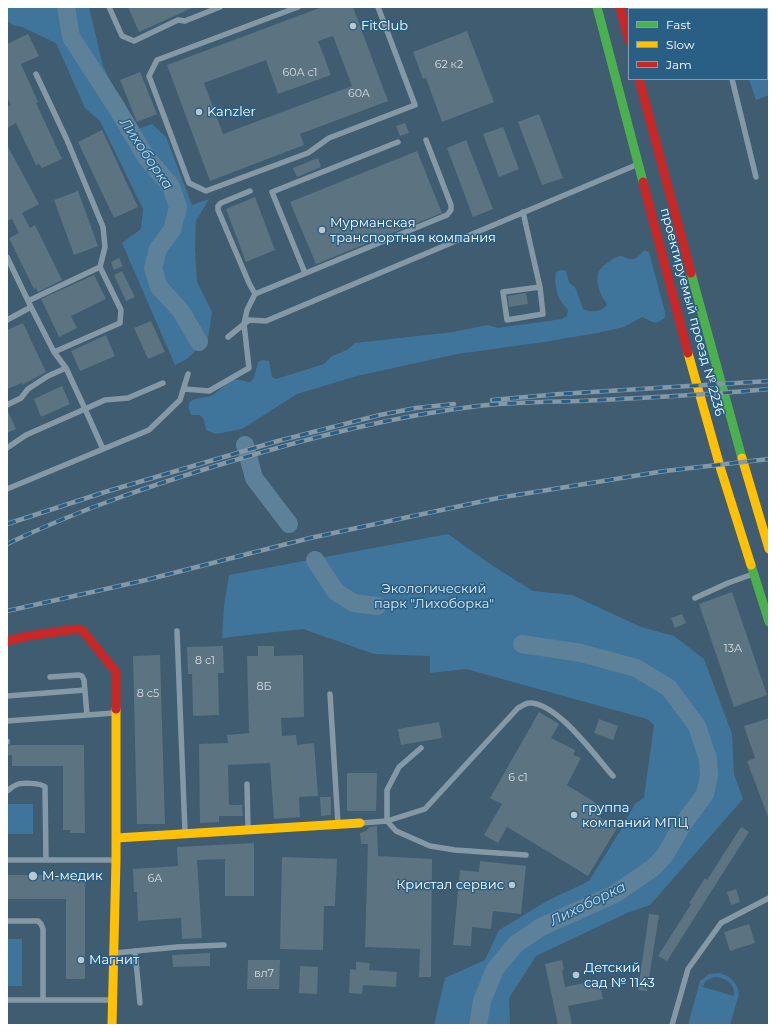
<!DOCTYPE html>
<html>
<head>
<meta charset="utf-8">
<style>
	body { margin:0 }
	#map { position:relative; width:776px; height:1032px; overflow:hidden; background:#3f5c70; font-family:Montserrat,sans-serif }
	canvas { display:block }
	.frame { position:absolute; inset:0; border:8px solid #fff; pointer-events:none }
	.legend { position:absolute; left:628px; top:8px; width:140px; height:72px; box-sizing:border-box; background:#2a5f85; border:1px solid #7f9fb6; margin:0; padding:5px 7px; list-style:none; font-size:12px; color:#fff }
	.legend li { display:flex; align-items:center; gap:8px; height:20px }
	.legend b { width:20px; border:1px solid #7f9fb6 }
</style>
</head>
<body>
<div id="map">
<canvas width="776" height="1032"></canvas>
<div class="frame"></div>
<ul class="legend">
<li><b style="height:5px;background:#4caf50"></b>Fast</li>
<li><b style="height:5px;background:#ffc107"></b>Slow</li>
<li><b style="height:5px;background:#c62828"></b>Jam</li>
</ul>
</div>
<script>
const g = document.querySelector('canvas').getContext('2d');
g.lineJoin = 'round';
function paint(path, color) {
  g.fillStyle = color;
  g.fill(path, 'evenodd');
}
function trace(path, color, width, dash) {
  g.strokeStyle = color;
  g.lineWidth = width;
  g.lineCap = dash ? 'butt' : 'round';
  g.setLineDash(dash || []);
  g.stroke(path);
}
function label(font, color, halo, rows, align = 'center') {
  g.font = font + ' Montserrat,sans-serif';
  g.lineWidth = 3;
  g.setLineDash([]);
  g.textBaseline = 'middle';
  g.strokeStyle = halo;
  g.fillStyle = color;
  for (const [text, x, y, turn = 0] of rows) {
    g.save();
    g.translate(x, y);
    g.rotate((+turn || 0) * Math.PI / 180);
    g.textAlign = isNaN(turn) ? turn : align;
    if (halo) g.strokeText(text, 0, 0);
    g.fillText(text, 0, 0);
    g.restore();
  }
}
const green = new Path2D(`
	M7,7H89L103,66L135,130L152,124L166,137L192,205L209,199L196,221L195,250L197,282L212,312L208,339L187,359L175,365L122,243L141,229L143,209L100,121L85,108L56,43L22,27L13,25L7,21Z
	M767,67L769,72V95L756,100L749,79H767Z
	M644,250L649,252L650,256L665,312V317C655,327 653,321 642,317L624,327L597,333L544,342L457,354L357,376L297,394L242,429L216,434L206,430L204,420L200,415H191C181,394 205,400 213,395C220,390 227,382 234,380C240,379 245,382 250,382L254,378L258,362L263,360L269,361L272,377L276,379L324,364L332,356L347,350L355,343L453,332L488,325L498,328L562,319L567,316L568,311C566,306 563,305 561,301C556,294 554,279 556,272L561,270L566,271L569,282L576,289L583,309C591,313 601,312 607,305C605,300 602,298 601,294C596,282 595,271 606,264C610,261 615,257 620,256C623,256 626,258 629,259C636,261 640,254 644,250Z
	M448,534L493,566L533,591L572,595L641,627L674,636L704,659L732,734L734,774L743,799L650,905L627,913L536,956L509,998L510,1025H434L445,978L485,960L499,930L547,901L589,881L620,831L635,804L644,797L654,725L647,719L466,669L430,673V656L374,654L303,629L222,638L224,606L229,575Z
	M7,804H33V834H7Z
	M7,939H22V986H7Z
	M718,973C729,975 737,981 739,994L730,1025H688L700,981L709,974ZM715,977C727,978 735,984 734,996L703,987C704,981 709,979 715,977Z`);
const river = new Path2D(`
	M66,7L71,37L115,105L146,157L171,186L178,207L172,230L158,249L153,268L159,287L181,311L199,342
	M245,445L254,478L289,524
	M315,560L336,592L354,603L377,606
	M478,1025L482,1001L495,969L516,944L541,927L615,894L654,867L665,855L683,824L705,794L709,776L708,759L697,726L669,688L636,668L581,653L522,644`);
const building = new Path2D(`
	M128,7H194L139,32Z
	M322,7H353L388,101L300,134L304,145L210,181L167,65ZM333,36L352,86L223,134L204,83L266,60L278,94L331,75L318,41Z
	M467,31L494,102L442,122L426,78L423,79L413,52Z
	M28,34L39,56L21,64L38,102L36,103L62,159L42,168L39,164L36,165L16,123L7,128V107L11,105L7,97V44Z
	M140,72L157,114L137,122L120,80Z
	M539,114L563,178L542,185L518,122Z
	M405,123L409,133L400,136L396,126Z
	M503,127L519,169L499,177L483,134Z
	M102,130L138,207L114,218L78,142Z
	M466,140L493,209L473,217L447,148Z
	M7,145L39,204L22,213L30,228L35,225L62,280L38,292L36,288L34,289L9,238L19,233L12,219L7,221Z
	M417,151L442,213L316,264L290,202Z
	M318,158L321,167L297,177L293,168Z
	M78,191L98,246L74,255L54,200Z
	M255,197L275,250L246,262L226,209Z
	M119,258L123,266L114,270L111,262Z
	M122,271L135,297L126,301L114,275Z
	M94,275L106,299L71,316L77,328L59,337L41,299Z
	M526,293L528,304L509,307L508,296Z
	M151,321L165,352L148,359L134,328Z
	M23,323L46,372L22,385V383L7,389V330Z
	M106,335L115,356L80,371L71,351Z
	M62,386L70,404L41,417L34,399Z
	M7,409L16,429L7,433Z
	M732,592L767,695L734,707L699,604Z
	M682,614L686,623L675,628L671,618Z
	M223,646L224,673H218L219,715L193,716L192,674H188L187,647Z
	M258,646H274V656L303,655L304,717L281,718L282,736L296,735L297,745L314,743L318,796L299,797L300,817L274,819L270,763L228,765L229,805H242L243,816H219V822L200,823L199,744L228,743L227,735L249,733L247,656H258Z
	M160,655L165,824H137L133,656Z
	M539,712L559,724L551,738L575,750L573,755L581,758L567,785L604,808L598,816L617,828L588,876L507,827L498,843L484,835L502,804L490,798Z
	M769,718V817H768L747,761L755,758L744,726Z
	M599,719L618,726L613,740L594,733Z
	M439,722L442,738L401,745L398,729Z
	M10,745H84L85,833H70V830H63V766H12V755H7V746Z
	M347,773H377L376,811H347Z
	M320,797H331V815L321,816Z
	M377,826L378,856L432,859L431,977H419L420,949L365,947L368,844H361L360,833L366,831L369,827Z
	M741,827L749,832L667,961L658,956L691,904L689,903L705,878L707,880Z
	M254,843V896H225V859L197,860L202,938L182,939L181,918L138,921L137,892H134L133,869L178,866L177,847Z
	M282,857L337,859L335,906H324L323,950L280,949Z
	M480,861L526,866L521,914L493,911L491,929L472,927L471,946L453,945L460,870L479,872Z
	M7,875H85V979H66V899H7Z
	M736,889L740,902L731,905L727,892Z
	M649,914L659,915L647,991L638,990Z
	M749,924L755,943L730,951L724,932Z
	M210,953V966L173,967L172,955Z
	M248,960H280L279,989H247Z
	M562,960L564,970H562L565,987L599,980L603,999L568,1006L572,1025H558L545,964Z
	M356,962L370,963L369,970L397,972L396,987L363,985L362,994L349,993L350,969L356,970Z
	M300,966L318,967L317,994L299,993Z`);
const lane = new Path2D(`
	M109,7L122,36L134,41L178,20L185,21L220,7
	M298,7L157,60L149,76L189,183L206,191L308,153L329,138L415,105L378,7
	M757,7L762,9
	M708,8L717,7
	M731,9V7
	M767,11H769
	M36,74L67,140L103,227L105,247L100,267L121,310L120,323L54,352
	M732,79L756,177
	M250,191L221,203L218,206V210L249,283L255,294
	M523,212L539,283L540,287L543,314L507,320L503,292L540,287
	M7,257L31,307L54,352L66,368L85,409L105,400L128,398L163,383
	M305,273L272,192L398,142
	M28,301L100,267
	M7,320L31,307
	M228,337L249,320L266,321L636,165
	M184,389L209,391L249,368L244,324L247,310L255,294L447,215L451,210V205L426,140
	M7,405L21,398L28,389L48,376L66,368
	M7,448L26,435L85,409L103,449
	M7,489L149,430L180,400L188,374
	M695,598L728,583L753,574
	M177,631L185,832
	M50,677L79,675L82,676L84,680L87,715
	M330,694L338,824
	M7,696L85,690
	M7,721L114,713
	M7,741V742
	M421,748L399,767L387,790V821L396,831L430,846L455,850L526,855
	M247,784L248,829
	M7,791C10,789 13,786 16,785C21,782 41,783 45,787L46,860
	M361,823L387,821L425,809L518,708C522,706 526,703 529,703C557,702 595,756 613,776
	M7,860H116
	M7,921H38L41,924L43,929V1000
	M135,951L140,1003
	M115,953L177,947L224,945
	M7,1000H111
	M672,1025L688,969L721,923L769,898`);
const fast = new Path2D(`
	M597,7L643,182
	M691,273L742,458
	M751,565L769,622`);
const slow = new Path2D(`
	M688,353L721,470L751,565
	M742,458L769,549
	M116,838L360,823
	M112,1025L116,860V709`);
const jam = new Path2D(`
	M620,7L629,41
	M639,79L691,273
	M643,182L688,353
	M7,641L28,636L77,629L83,631L116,672V709`);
const rail = new Path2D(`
	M492,400L560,394L769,381
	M7,524L105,492L278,441L380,415L416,408L454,404
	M7,544C80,509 155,484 232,461C313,437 394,416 478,406C512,402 546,402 580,401C643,398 706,395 769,389
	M7,611L146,580L310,538L498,498L665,471L769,459`);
const markers = [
	[353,26,4,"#bcc6cd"],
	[199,112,4,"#bcc6cd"],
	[322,230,4,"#bcc6cd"],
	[574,815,4,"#bcc6cd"],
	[33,876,5,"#bcc6cd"],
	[512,885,4,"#bcc6cd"],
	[81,960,4,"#bcc6cd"],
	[576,975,4,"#bcc6cd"]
];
const numberNames = [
	["62 к2",449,65],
	["60А с1",300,73],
	["60А",359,94],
	["13А",733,649],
	["8 с1",205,661],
	["8Б",264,687],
	["8 с5",148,694],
	["6 с1",518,778],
	["6А",155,879],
	["вл7",264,974]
];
const poiNames = [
	["FitClub",361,26],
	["Kanzler",207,112],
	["Мурманская",330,223],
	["транспортная компания",330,238],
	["группа",582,808],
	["компаний МПЦ",582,823],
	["М-медик",42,876],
	["Кристал сервис",504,885,"right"],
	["Магнит",89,960],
	["Детский",584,968],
	["сад № 1143",584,983]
];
const streetNames = [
	["проектируемый проезд № 2236",692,312,75]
];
const parkNames = [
	["Экологический",434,589],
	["парк \"Лихоборка\"",434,604]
];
const waterNames = [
	["Лихоборка",146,154,56],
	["Лихоборка",588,904,-26]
];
paint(green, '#3f759a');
trace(river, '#5e819a', 18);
paint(building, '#5c7382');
trace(lane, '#8598a6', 5.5);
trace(fast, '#4caf50', 9);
trace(slow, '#ffc107', 9);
trace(jam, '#c62828', 9);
trace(rail, '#8598a5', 4.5);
trace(rail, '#2a5f85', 3, [9]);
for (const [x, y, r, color] of markers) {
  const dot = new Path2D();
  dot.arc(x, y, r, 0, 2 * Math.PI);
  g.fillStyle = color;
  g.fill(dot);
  trace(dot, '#2a5f85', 1.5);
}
label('11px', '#d6dce0', null, numberNames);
label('13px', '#fff', '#2a5f85', poiNames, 'left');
label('13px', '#fff', '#2a5f85', streetNames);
label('13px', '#d8eaf6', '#2a5f85', parkNames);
label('italic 14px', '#c1dcee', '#2a5f85', waterNames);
</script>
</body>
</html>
